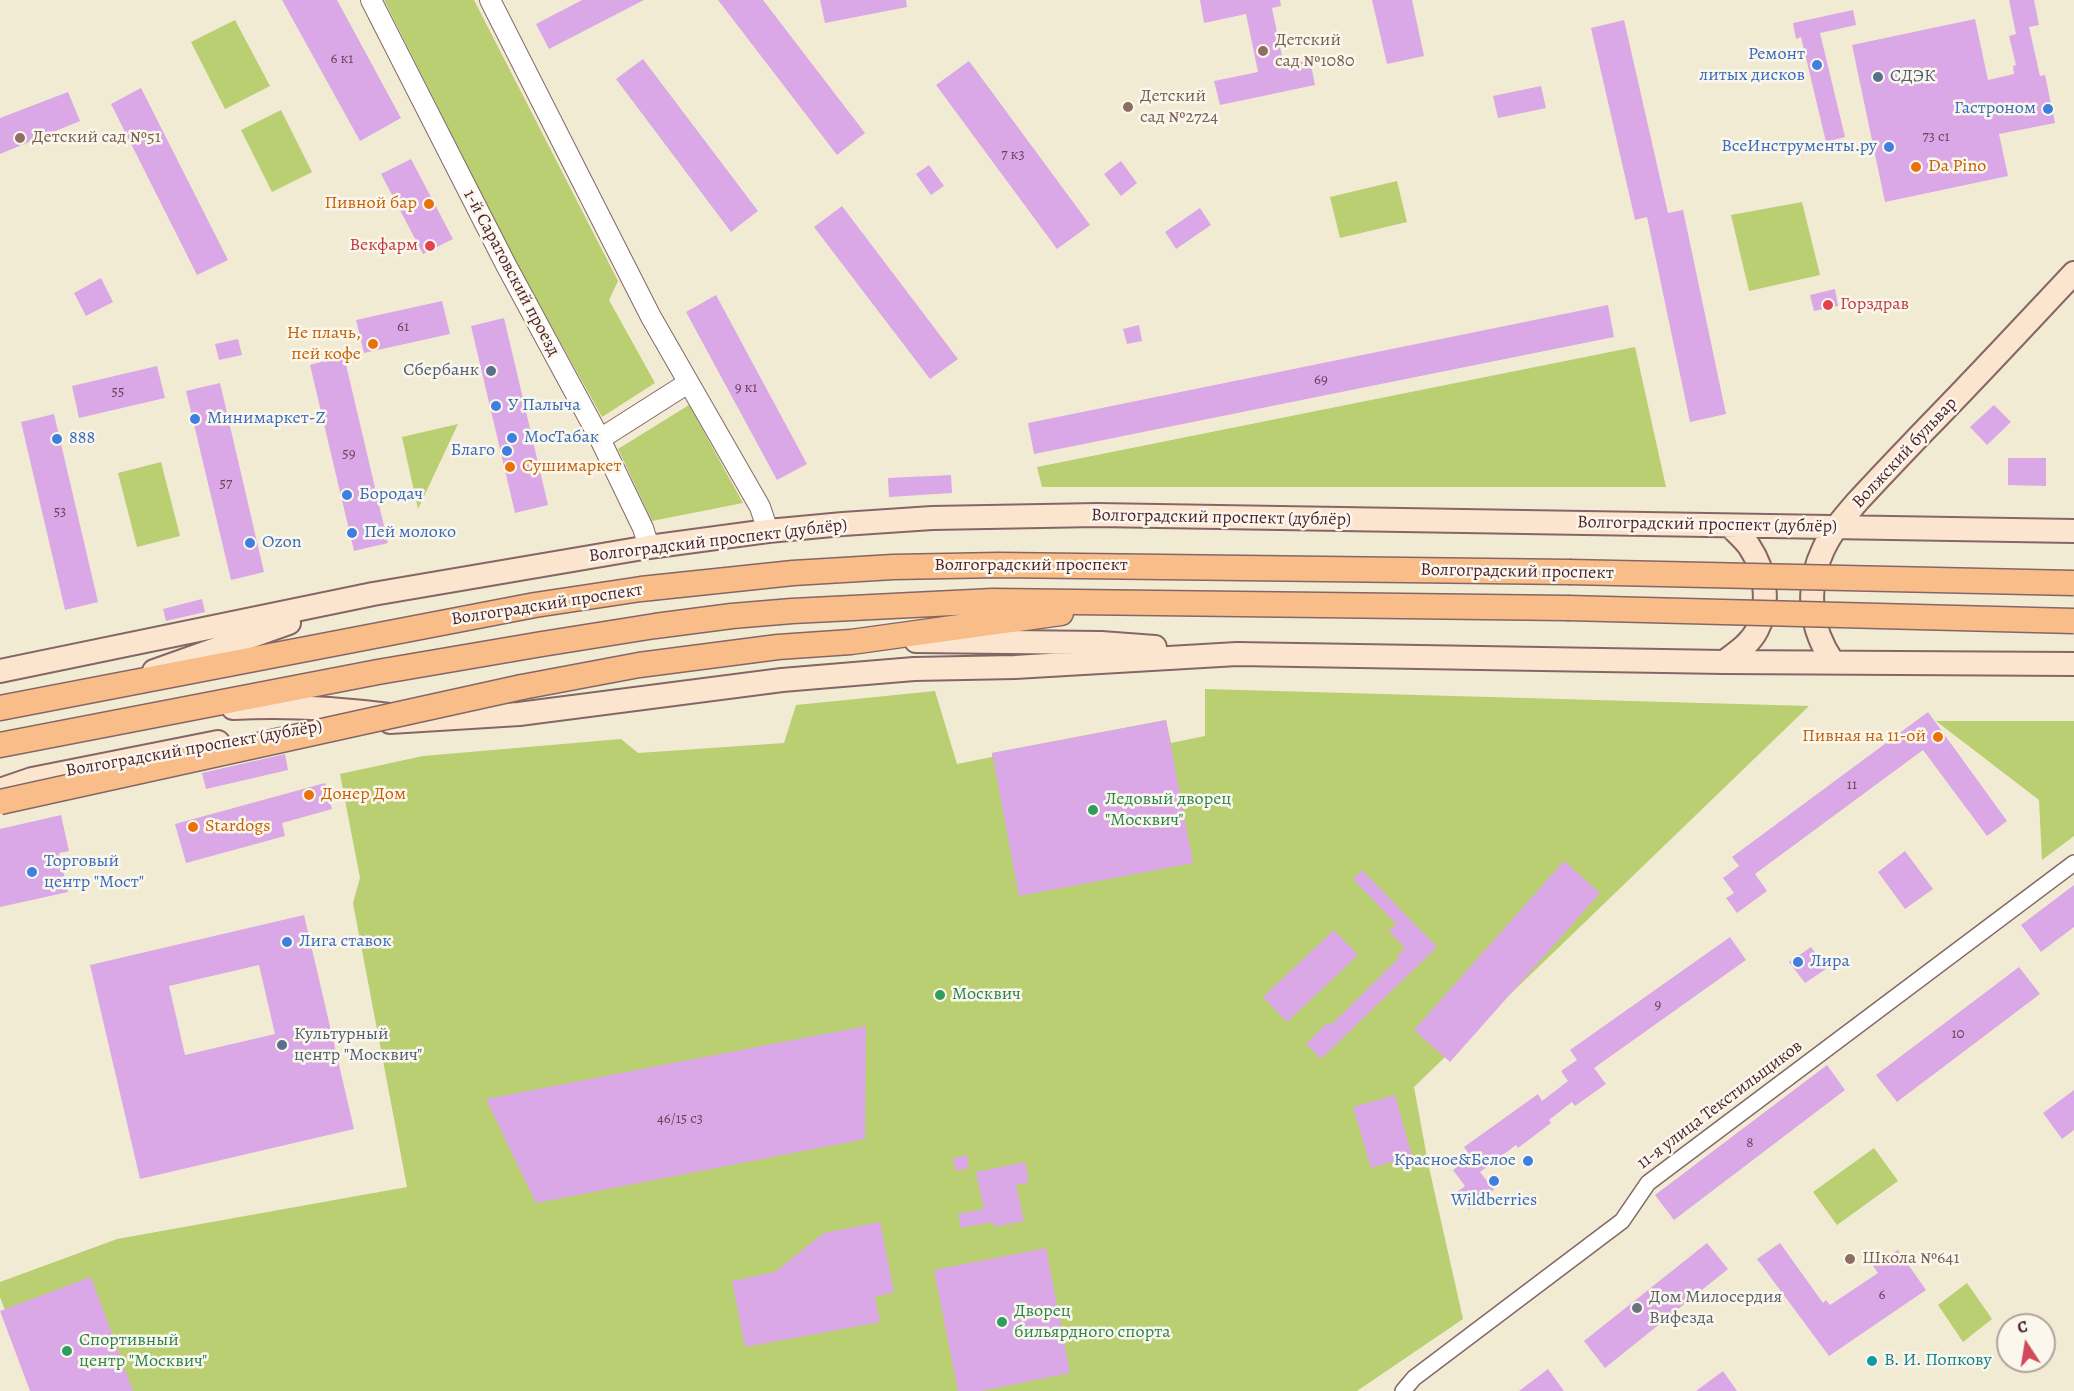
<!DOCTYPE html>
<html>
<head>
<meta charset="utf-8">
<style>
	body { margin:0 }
	#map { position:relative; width:2074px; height:1391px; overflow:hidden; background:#f2ebd4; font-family:Alegreya,serif }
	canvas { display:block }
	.north { position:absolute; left:1996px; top:1313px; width:60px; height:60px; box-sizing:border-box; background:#fbf7ec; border:2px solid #b4a19f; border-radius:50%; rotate:348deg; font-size:16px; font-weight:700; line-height:24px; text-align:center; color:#4a1f2b }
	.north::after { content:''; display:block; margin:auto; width:21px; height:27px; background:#d1495b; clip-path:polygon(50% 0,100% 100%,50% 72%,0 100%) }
</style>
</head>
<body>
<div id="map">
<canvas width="2074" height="1391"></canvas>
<div class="north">С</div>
</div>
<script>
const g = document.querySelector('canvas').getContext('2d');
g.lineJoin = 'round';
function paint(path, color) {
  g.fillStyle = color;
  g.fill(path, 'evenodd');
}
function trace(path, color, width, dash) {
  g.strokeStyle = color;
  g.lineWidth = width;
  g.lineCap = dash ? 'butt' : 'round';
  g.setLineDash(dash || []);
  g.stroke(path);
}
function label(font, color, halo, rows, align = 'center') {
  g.font = font + ' Alegreya,serif';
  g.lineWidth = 5;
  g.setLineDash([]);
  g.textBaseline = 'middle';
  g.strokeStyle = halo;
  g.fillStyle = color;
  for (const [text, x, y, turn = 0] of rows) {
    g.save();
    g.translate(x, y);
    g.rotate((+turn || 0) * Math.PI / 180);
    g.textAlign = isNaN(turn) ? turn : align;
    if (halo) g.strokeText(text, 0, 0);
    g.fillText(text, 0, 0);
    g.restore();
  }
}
const green = new Path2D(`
	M384,0H474L618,281L609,300L655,383L602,417L515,261Z
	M235,20L270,86L225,109L191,42Z
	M281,110L312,172L272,192L241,130Z
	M1397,181L1407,222L1340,238L1330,197Z
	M1802,202L1820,275L1749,291L1731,215Z
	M1635,347L1666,487H1042L1037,467Z
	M689,405L743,503L652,521L618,449Z
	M458,424L418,509L402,437Z
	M161,462L180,536L137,547L118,473Z
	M1205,689L1809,706L1414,1087L1428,1163L1463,1319L1357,1391H35L0,1297V1282L117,1239L407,1187L353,903L360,878L340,774L423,756L621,739L638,753L784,743L796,705L935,691L957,764L992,757V753L1166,720L1171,743L1205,736Z
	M1936,721H2074V836L2042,860L2039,800Z
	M1874,1148L1898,1181L1837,1225L1813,1192Z
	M1967,1283L1992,1319L1963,1342L1938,1305Z`);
const building = new Path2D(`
	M282,0H337L401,118L360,141Z
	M582,0H644L549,49L536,24Z
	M718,0H763L865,133L837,155Z
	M820,0H906L907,7L825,23Z
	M1200,0H1280L1281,6L1272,8L1284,66L1310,60L1315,85L1220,105L1214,81L1258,72L1246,14L1204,23Z
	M1372,0H1412L1424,56L1387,64Z
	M2009,0H2034L2039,25L2029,27L2040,76L2045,75L2055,123L1999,134L2008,176L1885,202L1852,45L1975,19L1988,80L2014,74L2013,66L2016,65L2009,36L2016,34Z
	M1853,10L1856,25L1820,33L1845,137L1826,142L1801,37L1796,39L1793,23Z
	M1624,20L1668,213L1683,210L1726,414L1690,422L1647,217L1635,220L1591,28Z
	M643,59L758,211L731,232L616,79Z
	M969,61L1090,225L1057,249L936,85Z
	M1541,86L1546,108L1498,118L1493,96Z
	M141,88L228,260L197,275L111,104Z
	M68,92L80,121L0,154V118Z
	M411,159L453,239L423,254L381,174Z
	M1121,161L1137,183L1121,196L1104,174Z
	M929,165L944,186L931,195L916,174Z
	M842,206L958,359L930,379L814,227Z
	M1200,208L1211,225L1176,249L1165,232Z
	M101,278L113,302L86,316L74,293Z
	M1835,289L1838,306L1814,311L1810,295Z
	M716,295L807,464L777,480L686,312Z
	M442,301L450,334L364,353L356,320Z
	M1608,305L1614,337L1034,454L1028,423Z
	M504,318L548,505L515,513L471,326Z
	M1139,325L1142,341L1127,344L1123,329Z
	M238,339L242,355L219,360L215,344Z
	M344,356L388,543L354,551L310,365Z
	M157,366L165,398L79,418L72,386Z
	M220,383L264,572L231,580L186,391Z
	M1994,405L2011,422L1987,445L1970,427Z
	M54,414L98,602L65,610L21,422Z
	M2008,458H2046V486L2008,485Z
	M951,475L952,493L889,497L888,478Z
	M202,599L205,612L166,621L163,609Z
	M1928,712L2007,821L1987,836L1923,750L1755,874L1767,891L1737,913L1726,898L1734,893L1723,878L1739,866L1732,857Z
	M1166,720L1193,863L1019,896L992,753Z
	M285,754L288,770L206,789L202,773Z
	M325,783L332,809L282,823L285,836L186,863L175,824Z
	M61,815L69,851L59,853L68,892L0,907V829Z
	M1905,851L1933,889L1905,909L1878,872Z
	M1564,861L1600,893L1450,1062L1414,1030Z
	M1362,870L1437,947L1321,1059L1306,1044L1328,1022L1331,1025L1399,958L1397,956L1405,948L1389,931L1396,924L1353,879Z
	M2074,885V927L2041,952L2021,925Z
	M304,915L354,1129L140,1179L90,965ZM259,965L275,1034L185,1055L169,986Z
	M1334,930L1358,955L1287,1022L1263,997Z
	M1730,937L1746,960L1594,1068L1606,1084L1575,1106L1572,1102L1549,1120L1551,1123L1518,1148L1516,1145L1480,1172L1494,1190L1469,1209L1457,1192L1465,1186L1453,1170L1471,1157L1464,1147L1538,1094L1542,1101L1568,1081L1561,1071L1577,1060L1570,1050Z
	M1811,947L1826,969L1805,983L1789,962Z
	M2019,967L2040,994L1897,1102L1876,1075Z
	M866,1026L865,1139L536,1203L486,1099Z
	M1827,1065L1845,1090L1674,1220L1655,1195Z
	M2074,1090V1130L2062,1139L2043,1113Z
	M1395,1095L1412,1156L1371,1168L1353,1107Z
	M967,1155L969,1168L956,1171L953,1158Z
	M1025,1162L1029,1182L1016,1185L1024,1221L994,1227L993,1222L961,1228L958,1214L984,1209L976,1172Z
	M880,1222L894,1292L875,1297L880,1322L745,1347L732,1281L775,1272L824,1233Z
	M1707,1243L1728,1269L1605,1368L1584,1341Z
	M1780,1243L1823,1303L1826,1300L1830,1305L1878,1273L1873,1266L1898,1250L1926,1290L1829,1356L1757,1259Z
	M1046,1248L1070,1373L981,1391H958L934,1270Z
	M91,1277L133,1391H30L0,1311Z
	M1548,1369L1564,1391H1519Z
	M1723,1371L1737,1391H1696Z`);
const minor = new Path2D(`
	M1403,1391L1414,1378L1622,1221L1648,1183L2074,863`);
const tertiary = new Path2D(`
	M371,0L506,265L600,439L643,528L649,547
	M490,0L651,317L760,507L768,531
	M600,439L688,383`);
const secondary = new Path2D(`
	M916,641L1101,643L1155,647
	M1724,662C1736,653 1750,644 1757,630C1771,603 1765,570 1749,546C1744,539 1736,532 1730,526
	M1833,662C1810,629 1805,588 1823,550C1831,532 1844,517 1857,502C1880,477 1903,453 1926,429C1976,378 2025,325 2074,273
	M0,671L373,594L649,547L768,531L843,524L932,518L1097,515L2074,531
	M154,671L289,623
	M233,708C287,705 336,708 389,715
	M390,722L519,714L782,680L914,669L1015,667L1237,654L1724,662L2074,664
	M0,790L32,779L218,742`);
const primary = new Path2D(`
	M522,687L639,665L778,647L851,642L1061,613
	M0,708L535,605L641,589L793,573L893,567L999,565L1569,572
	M0,745L378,672L542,644L655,626L732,616L792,611L993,601L1567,608`);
const primaryBridge = new Path2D(`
	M1569,572L2074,583
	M1567,608L2074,621
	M0,802L522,687`);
const markers = [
	[1263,51,6,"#8d6e63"],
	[1817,65,6,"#3f7fe0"],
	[1878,77,6,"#5c6f8a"],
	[1128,107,6,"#8d6e63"],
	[2048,109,6,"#3f7fe0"],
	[20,138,6,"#8d6e63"],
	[1889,147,6,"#3f7fe0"],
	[1916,167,6,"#e8710a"],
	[429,204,6,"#e8710a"],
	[430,246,6,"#e0444e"],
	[1828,305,6,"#e0444e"],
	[373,344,6,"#e8710a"],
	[491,371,6,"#5c6f8a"],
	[496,406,6,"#3f7fe0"],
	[195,419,6,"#3f7fe0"],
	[512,438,6,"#3f7fe0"],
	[57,439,6,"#3f7fe0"],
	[507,451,6,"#3f7fe0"],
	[510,467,6,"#e8710a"],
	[347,495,6,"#3f7fe0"],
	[352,533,6,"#3f7fe0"],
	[250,543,6,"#3f7fe0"],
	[1938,737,6,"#e8710a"],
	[309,795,6,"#e8710a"],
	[1093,810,6,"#2e9e5b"],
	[193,827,6,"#e8710a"],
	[32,872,6,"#3f7fe0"],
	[287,942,6,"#3f7fe0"],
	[1798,962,6,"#3f7fe0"],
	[940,995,6,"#2e9e5b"],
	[282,1045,6,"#5c6f8a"],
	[1528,1161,6,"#3f7fe0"],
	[1494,1181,6,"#3f7fe0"],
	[1850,1259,6,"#8d6e63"],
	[1637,1308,6,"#6b7280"],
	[1002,1322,6,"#2e9e5b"],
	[67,1351,6,"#2e9e5b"],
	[1872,1361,6,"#0f9aa8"]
];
const numberNames = [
	["6 к1",342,59],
	["73 с1",1936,137],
	["7 к3",1013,155],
	["61",403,327],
	["69",1321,380],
	["9 к1",746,388],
	["55",118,392],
	["59",349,454],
	["57",226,484],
	["53",60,512],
	["11",1852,785],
	["9",1658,1005],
	["10",1958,1034],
	["46/15 с3",680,1119],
	["8",1750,1143],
	["6",1882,1295]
];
const educationNames = [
	["Детский",1275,41],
	["сад №1080",1275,62],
	["Детский",1140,97],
	["сад №2724",1140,118],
	["Детский сад №51",32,138],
	["Школа №641",1862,1259]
];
const shopNames = [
	["Ремонт",1805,55,"right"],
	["литых дисков",1805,76,"right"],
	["Гастроном",2036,109,"right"],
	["ВсеИнструменты.ру",1877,147,"right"],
	["У Палыча",508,406],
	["Минимаркет-Z",207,419],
	["МосТабак",524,438],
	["888",69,439],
	["Благо",495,451,"right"],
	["Бородач",359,495],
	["Пей молоко",364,533],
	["Ozon",262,543],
	["Торговый",44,862],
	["центр \"Мост\"",44,883],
	["Лига ставок",299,942],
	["Лира",1810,962],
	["Красное&Белое",1516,1161,"right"],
	["Wildberries",1494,1201,"center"]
];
const serviceNames = [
	["СДЭК",1890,77],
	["Сбербанк",479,371,"right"],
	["Культурный",294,1035],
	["центр \"Москвич\"",294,1056]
];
const foodNames = [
	["Da Pino",1928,167],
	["Пивной бар",417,204,"right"],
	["Не плачь,",361,334,"right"],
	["пей кофе",361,355,"right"],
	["Сушимаркет",522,467],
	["Пивная на 11-ой",1926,737,"right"],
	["Донер Дом",321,795],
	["Stardogs",205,827]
];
const healthNames = [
	["Векфарм",418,246],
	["Горздрав",1840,305,"left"]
];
const streetNames = [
	["1-й Саратовский проезд",511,273,62],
	["Волжский бульвар",1905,453,-47],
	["Волгоградский проспект (дублёр)",1221,518,1],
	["Волгоградский проспект (дублёр)",1707,525,1],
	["Волгоградский проспект (дублёр)",718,541,-7],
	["Волгоградский проспект",1031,566],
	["Волгоградский проспект",1517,572,1],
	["Волгоградский проспект",547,605,-9],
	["Волгоградский проспект (дублёр)",194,749,-10],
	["11-я улица Текстильщиков",1720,1105,-37]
];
const leisureNames = [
	["Ледовый дворец",1105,800],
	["\"Москвич\"",1105,821],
	["Москвич",952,995],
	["Дворец",1014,1312],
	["бильярдного спорта",1014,1333],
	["Спортивный",79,1341],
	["центр \"Москвич\"",79,1362]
];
const worshipNames = [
	["Дом Милосердия",1649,1298],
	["Вифезда",1649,1319]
];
const cultureNames = [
	["В. И. Попкову",1884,1361]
];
paint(green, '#bace72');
paint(building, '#daa8e6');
trace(minor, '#856666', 18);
trace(tertiary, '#856666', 22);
trace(secondary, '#856666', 26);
trace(primary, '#856666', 27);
trace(minor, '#fff', 15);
trace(tertiary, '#fff', 20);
trace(secondary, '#fce5cf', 22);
trace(primary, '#f8bd88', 24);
trace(primaryBridge, '#856666', 27, []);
trace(primaryBridge, '#f8bd88', 24);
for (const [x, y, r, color] of markers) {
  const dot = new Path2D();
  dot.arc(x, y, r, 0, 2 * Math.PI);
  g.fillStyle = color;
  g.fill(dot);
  trace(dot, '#fbf7ec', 2);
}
label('15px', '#6e415a', null, numberNames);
label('18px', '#785e54', '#fbf7ec', educationNames, 'left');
label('18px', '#366cbe', '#fbf7ec', shopNames, 'left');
label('18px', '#4e5e75', '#fbf7ec', serviceNames, 'left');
label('18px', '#c56008', '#fbf7ec', foodNames, 'left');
label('18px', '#be3a42', '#fbf7ec', healthNames, 'right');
label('18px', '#4a1f2b', '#fbf7ec', streetNames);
label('18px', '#27864d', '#fbf7ec', leisureNames, 'left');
label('18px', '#5b616d', '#fbf7ec', worshipNames, 'left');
label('18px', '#0d838f', '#fbf7ec', cultureNames, 'left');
</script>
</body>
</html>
